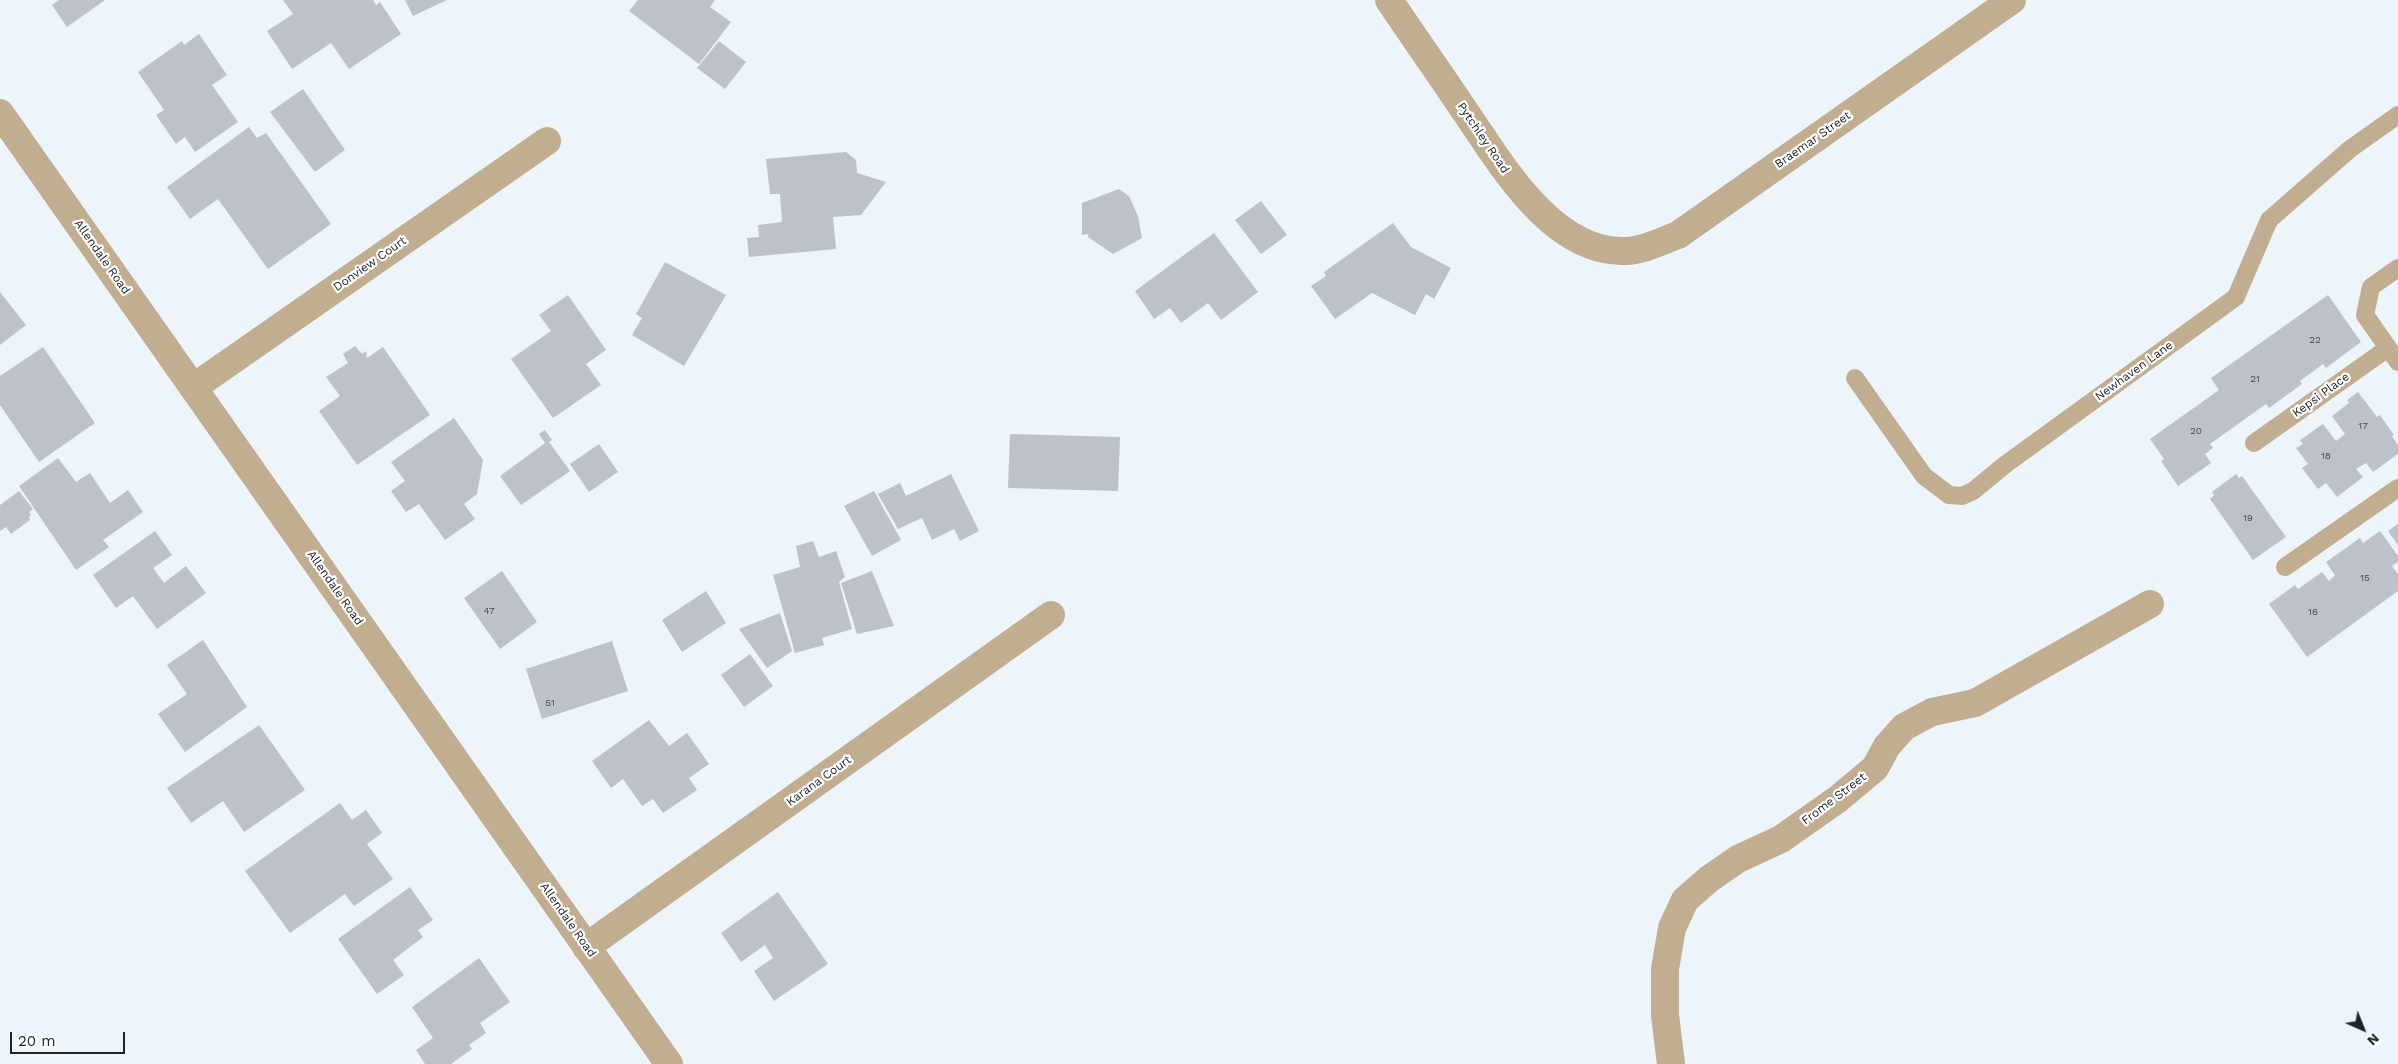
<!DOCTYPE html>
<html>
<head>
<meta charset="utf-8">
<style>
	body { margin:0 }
	#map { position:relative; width:2398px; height:1064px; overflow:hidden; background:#edf4fa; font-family:"Work Sans",sans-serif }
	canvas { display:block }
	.north { position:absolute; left:2338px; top:1004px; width:50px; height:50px; -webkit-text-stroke:4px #fff; paint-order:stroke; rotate:136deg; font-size:14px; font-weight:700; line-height:20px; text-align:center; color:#212426 }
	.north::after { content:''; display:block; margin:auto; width:18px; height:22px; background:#212426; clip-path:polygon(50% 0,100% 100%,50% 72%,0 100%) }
	.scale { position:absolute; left:10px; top:1032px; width:115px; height:22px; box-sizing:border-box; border:2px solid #212426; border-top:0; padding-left:6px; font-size:15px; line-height:18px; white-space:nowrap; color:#212426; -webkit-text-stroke:4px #fff; paint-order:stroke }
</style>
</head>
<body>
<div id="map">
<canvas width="2398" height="1064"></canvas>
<div class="north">N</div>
<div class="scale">20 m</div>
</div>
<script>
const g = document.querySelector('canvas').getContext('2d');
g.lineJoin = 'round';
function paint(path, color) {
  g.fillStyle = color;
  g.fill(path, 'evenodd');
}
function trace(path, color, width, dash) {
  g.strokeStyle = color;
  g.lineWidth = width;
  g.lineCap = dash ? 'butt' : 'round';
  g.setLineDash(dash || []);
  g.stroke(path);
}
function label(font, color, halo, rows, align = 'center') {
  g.font = font + ' "Work Sans",sans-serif';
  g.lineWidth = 4.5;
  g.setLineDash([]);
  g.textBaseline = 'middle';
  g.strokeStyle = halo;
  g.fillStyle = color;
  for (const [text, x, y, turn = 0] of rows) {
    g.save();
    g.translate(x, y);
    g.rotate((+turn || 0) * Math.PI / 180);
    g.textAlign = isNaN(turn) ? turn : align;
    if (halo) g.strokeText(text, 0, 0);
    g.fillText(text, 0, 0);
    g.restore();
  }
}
const building = new Path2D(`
	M59,0H105L67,27L52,5Z
	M283,0H373L376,5L380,2L401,34L349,69L331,43L292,69L267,31L293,14Z
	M405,0H447L413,16Z
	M638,0H715L710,7L731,22L699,64L629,11Z
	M199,34L227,75L212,85L238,122L195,152L185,137L176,144L156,115L164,110L138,72L182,41L184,45Z
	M719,41L746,62L725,89L697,68Z
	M303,89L345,150L315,172L270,112Z
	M249,127L257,138L266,133L331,224L268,269L218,199L190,219L167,187Z
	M846,152L856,160L857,173L886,182L861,215L833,217L836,249L749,257L747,238L759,237L758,225L782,222L780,194H770L766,159Z
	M1119,189L1129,196L1138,216L1142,238L1113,254L1088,237V234L1082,235V203Z
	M1261,201L1287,235L1261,254L1235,220Z
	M1393,223L1411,247L1451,268L1434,299L1426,294L1415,315L1372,293L1335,319L1311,286L1326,276L1324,272Z
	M1214,233L1258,292L1221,320L1208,303L1181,323L1170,308L1154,319L1135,291Z
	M665,262L726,295L684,366L632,335L642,318L636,314Z
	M0,292L26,325L0,345Z
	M568,295L606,350L586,364L601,385L553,418L511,359L551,331L539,315Z
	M2328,295L2361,342L2326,368L2323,364L2300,381L2302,384L2269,408L2266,404L2210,444L2213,448L2205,454L2211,463L2178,486L2161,461L2164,459L2150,439L2219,390L2211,378Z
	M355,346L362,354L366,351L367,358L383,347L430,415L357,465L319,411L340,396L326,377L348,363L343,354Z
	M43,347L95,423L39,462L0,405V376Z
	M2358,392L2377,417L2380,415L2394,435L2392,436L2398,445V454L2373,472L2366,463L2356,469L2363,477L2337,497L2326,483L2318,489L2302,468L2308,464L2296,448L2303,444L2300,440L2323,424L2336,441L2345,434L2332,416L2349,403L2347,400Z
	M454,418L483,460L477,494L464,504L475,519L445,540L419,504L406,512L391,491L405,481L391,462Z
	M545,430L552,440L549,442L570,471L521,505L500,476L545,443L539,434Z
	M1010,434L1120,437L1118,491L1008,488Z
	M599,444L618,472L589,492L570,464Z
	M58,458L76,482L90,473L110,503L128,490L143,512L103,540L109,547L76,570L19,486Z
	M951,474L979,531L960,541L954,529L932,540L922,518L898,529L878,494L900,483L906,496Z
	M2236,474L2239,478L2242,476L2286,537L2253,560L2210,499L2214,495L2212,492Z
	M19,491L33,509L29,512L31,515L29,517L30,520L11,534L6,527L0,531V505Z
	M874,491L901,540L872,556L844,506Z
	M2398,524V545L2388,531Z
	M155,531L172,555L153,568L164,583L186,566L206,593L157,629L133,596L116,608L93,575Z
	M2380,531L2398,556V562L2392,566L2398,574V591L2307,657L2269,604L2295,585L2298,589L2322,572L2329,581L2335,575L2326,562L2360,538L2363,543Z
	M813,541L819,557L836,551L845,577L839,582L852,629L822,638L824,645L795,653L773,575L800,567L796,546Z
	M502,571L537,622L500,649L464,598Z
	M872,571L894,626L857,634L841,583Z
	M706,591L726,623L682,652L662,620Z
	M780,613L792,651L767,668L739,629Z
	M203,640L247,707L185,752L158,714L187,694L167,665Z
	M612,641L628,691L542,719L526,669Z
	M750,654L773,686L744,707L721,675Z
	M649,720L669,746L687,733L709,764L689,778L697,790L663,813L653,799L642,806L623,779L611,788L592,761Z
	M259,725L305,790L244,832L223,801L191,823L167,788Z
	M340,803L352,820L366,810L382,833L367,844L393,879L354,906L345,894L290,933L245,871Z
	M410,887L433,920L418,930L423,937L393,960L404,975L377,994L338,939Z
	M778,892L828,964L774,1001L754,971L773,958L765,945L741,962L721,933Z
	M479,958L510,1002L480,1023L486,1033L469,1045L472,1049L451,1064H425L416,1050L433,1038L412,1007Z`);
const lane = new Path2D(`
	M2398,268L2371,287L2365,315L2398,362
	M1855,378L1924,476L1949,495L1962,496L1973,491L2006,464L2236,297L2269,220L2350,149L2398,115
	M2254,443L2388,348
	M2285,567L2398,488`);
const street = new Path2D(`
	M1389,0C1413,36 1438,71 1462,107C1499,160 1551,255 1627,251C1644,250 1662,241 1678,235L2012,0
	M0,113L669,1064
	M194,387L547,141
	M586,947L1051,615
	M1671,1064L1665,1015V969L1672,928L1685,900L1709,879L1738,859L1781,839L1838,799L1875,768L1887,746L1904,727L1932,712L1975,703L2150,604`);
const numberNames = [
	["22",2315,340],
	["21",2255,379],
	["17",2363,426],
	["20",2196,431],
	["18",2326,456],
	["19",2248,518],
	["15",2365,578],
	["47",489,611],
	["16",2313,612],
	["51",550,703]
];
const streetNames = [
	["Pytchley Road",1483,138,56],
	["Braemar Street",1813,140,-35],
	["Allendale Road",102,257,55],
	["Donview Court",370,264,-35],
	["Newhaven Lane",2134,371,-36],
	["Kepsi Place",2321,395,-36],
	["Allendale Road",335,588,55],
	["Karana Court",819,781,-36],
	["Frome Street",1834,799,-37],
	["Allendale Road",568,920,55]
];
paint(building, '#bcc2c8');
trace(lane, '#c1ad90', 18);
trace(street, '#c1ad90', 28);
label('10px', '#484c4e', null, numberNames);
label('12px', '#212426', '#fff', streetNames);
</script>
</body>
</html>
